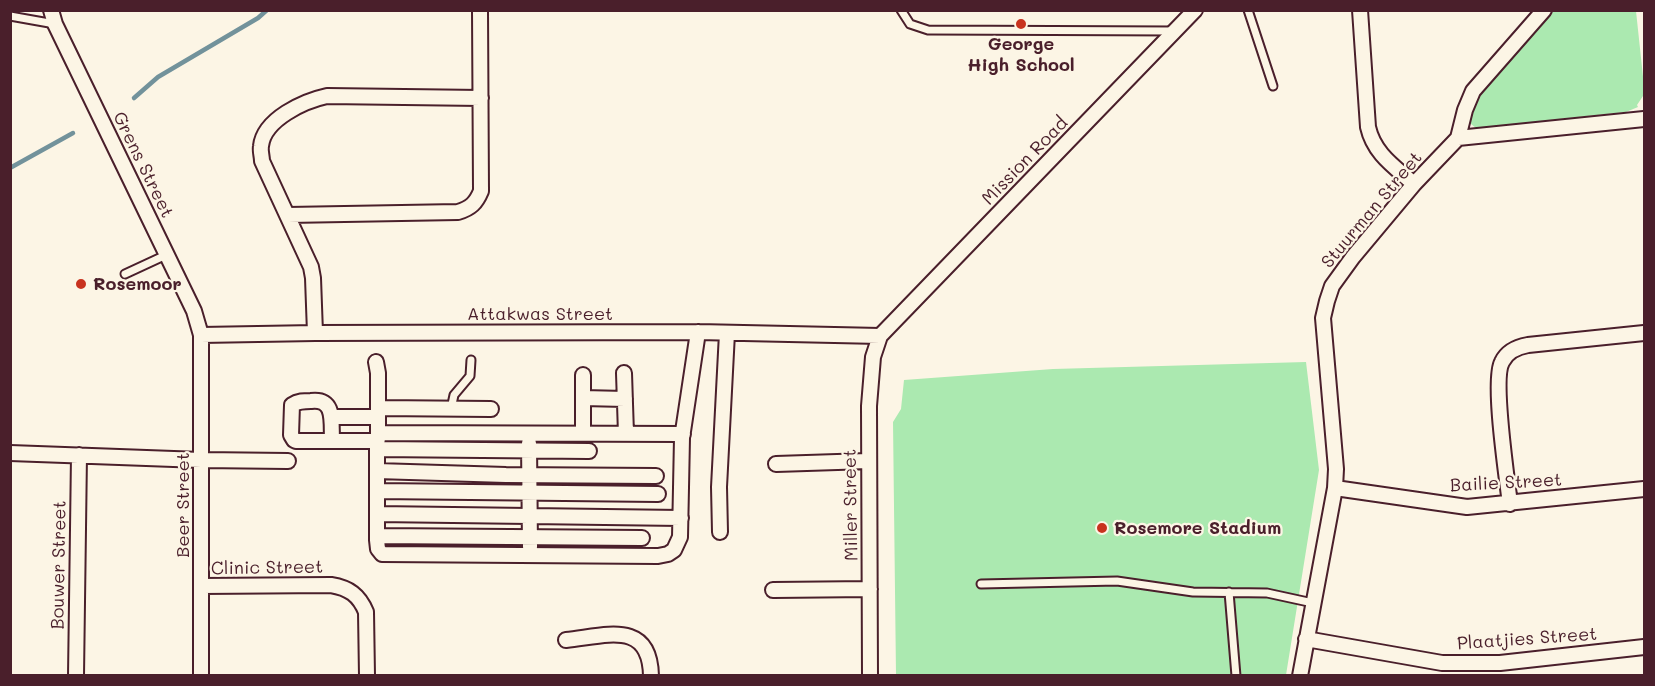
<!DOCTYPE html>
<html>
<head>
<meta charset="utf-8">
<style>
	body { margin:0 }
	#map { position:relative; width:1655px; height:686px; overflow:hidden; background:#fcf5e5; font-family:Mali,sans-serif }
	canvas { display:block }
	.frame { position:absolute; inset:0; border:12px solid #4a1f2b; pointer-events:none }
</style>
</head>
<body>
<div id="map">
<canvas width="1655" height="686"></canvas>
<div class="frame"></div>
</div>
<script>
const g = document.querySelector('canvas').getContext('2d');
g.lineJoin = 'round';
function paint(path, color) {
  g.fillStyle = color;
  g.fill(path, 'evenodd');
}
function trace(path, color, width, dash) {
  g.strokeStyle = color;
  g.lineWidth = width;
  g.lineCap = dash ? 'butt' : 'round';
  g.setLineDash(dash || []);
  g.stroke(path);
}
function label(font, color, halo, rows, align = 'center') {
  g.font = font + ' Mali,sans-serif';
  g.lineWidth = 4.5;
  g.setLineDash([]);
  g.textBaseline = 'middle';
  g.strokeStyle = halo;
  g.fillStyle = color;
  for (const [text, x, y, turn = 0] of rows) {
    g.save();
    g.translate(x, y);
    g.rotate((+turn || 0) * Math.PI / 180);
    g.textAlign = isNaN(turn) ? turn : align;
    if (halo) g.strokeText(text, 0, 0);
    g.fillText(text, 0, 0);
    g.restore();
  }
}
const green = new Path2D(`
	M1552,11H1636L1644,86L1643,96L1637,105L1638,107L1626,112L1476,128L1471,124L1470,115L1478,97Z
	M1306,362L1319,470L1286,675H896L893,422L901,409L904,380L1053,369Z`);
const stream = new Path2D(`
	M134,98L158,77L258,18L267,10
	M10,168L73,133`);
const lane = new Path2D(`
	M901,10L910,24L928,30L1175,31
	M1248,10L1273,86
	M10,16L55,24
	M125,274L166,255
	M451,409L454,395L470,376L471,360
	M981,584L1117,581L1193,592L1267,593L1313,603
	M1229,592L1236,676`);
const street = new Path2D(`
	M51,10L55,24L194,311L201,335V676
	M1360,10L1368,127C1374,154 1395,167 1414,184
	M1458,138L1465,110L1473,91L1544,10
	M288,215L458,212C471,208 476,203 481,191L480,10
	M315,333L313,278L311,267L262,161C262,156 260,151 261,146C264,119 304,101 327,96L481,98
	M201,335L315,333L698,332L880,336
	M376,362L378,373V439
	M624,373L626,434
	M583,375V433
	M583,398L625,399
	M378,408L491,409
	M331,417H378
	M378,433L683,434
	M332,441C331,423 336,398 311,401C304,401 298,401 292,405L291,435L294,440L296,441H377V540L378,549L382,554L658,556L668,554L674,550L680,537L682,438L698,332
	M529,443L530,547
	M377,449L589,451
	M10,453L201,460L288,461
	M776,464L868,461
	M377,471L506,475L656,476
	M1335,488L1467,507L1644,489
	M377,491L658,494
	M1510,504C1507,478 1492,380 1502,362C1507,351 1517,347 1528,345L1644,333
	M377,514L681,518
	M720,532L719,487L727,333
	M377,536L642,538
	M201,586L331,585C349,588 359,595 366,612L367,676
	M773,590L870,589
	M1306,639L1442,663H1500L1644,647
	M566,640C605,636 650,619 651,676
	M76,676L79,455
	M870,676L869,406L873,357L880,336L1195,10
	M1300,676L1335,488L1336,469L1323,318L1327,301L1332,286L1353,257L1414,184L1458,138L1644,119`);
const markers = [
	[1021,24,6,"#c8321e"],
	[81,284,6,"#c8321e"],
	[1102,528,6,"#c8321e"]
];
const poiNames = [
	["George",1021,44,"center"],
	["High School",1021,65,"center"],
	["Rosemoor",93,284],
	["Rosemore Stadium",1114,528]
];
const streetNames = [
	["Mission Road",1025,161,-46],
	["Grens Street",143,165,64],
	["Stuurman Street",1372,210,-50],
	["Attakwas Street",540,314],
	["Bailie Street",1506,483,-3],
	["Beer Street",183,505,-90],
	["Miller Street",851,505,-91],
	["Bouwer Street",59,565,-89],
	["Clinic Street",267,568,-1],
	["Plaatjies Street",1527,639,-4]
];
paint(green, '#abe9b0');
trace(stream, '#72929b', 4.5);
trace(lane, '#4a1f2b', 11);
trace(street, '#4a1f2b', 18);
trace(lane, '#fcf5e5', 7);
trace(street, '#fcf5e5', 14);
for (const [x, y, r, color] of markers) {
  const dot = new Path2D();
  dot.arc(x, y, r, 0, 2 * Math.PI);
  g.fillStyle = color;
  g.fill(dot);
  trace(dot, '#fcf5e5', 2);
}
label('bold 18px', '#4a1f2b', '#fcf5e5', poiNames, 'left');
label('18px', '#4a1f2b', '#fcf5e5', streetNames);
</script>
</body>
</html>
